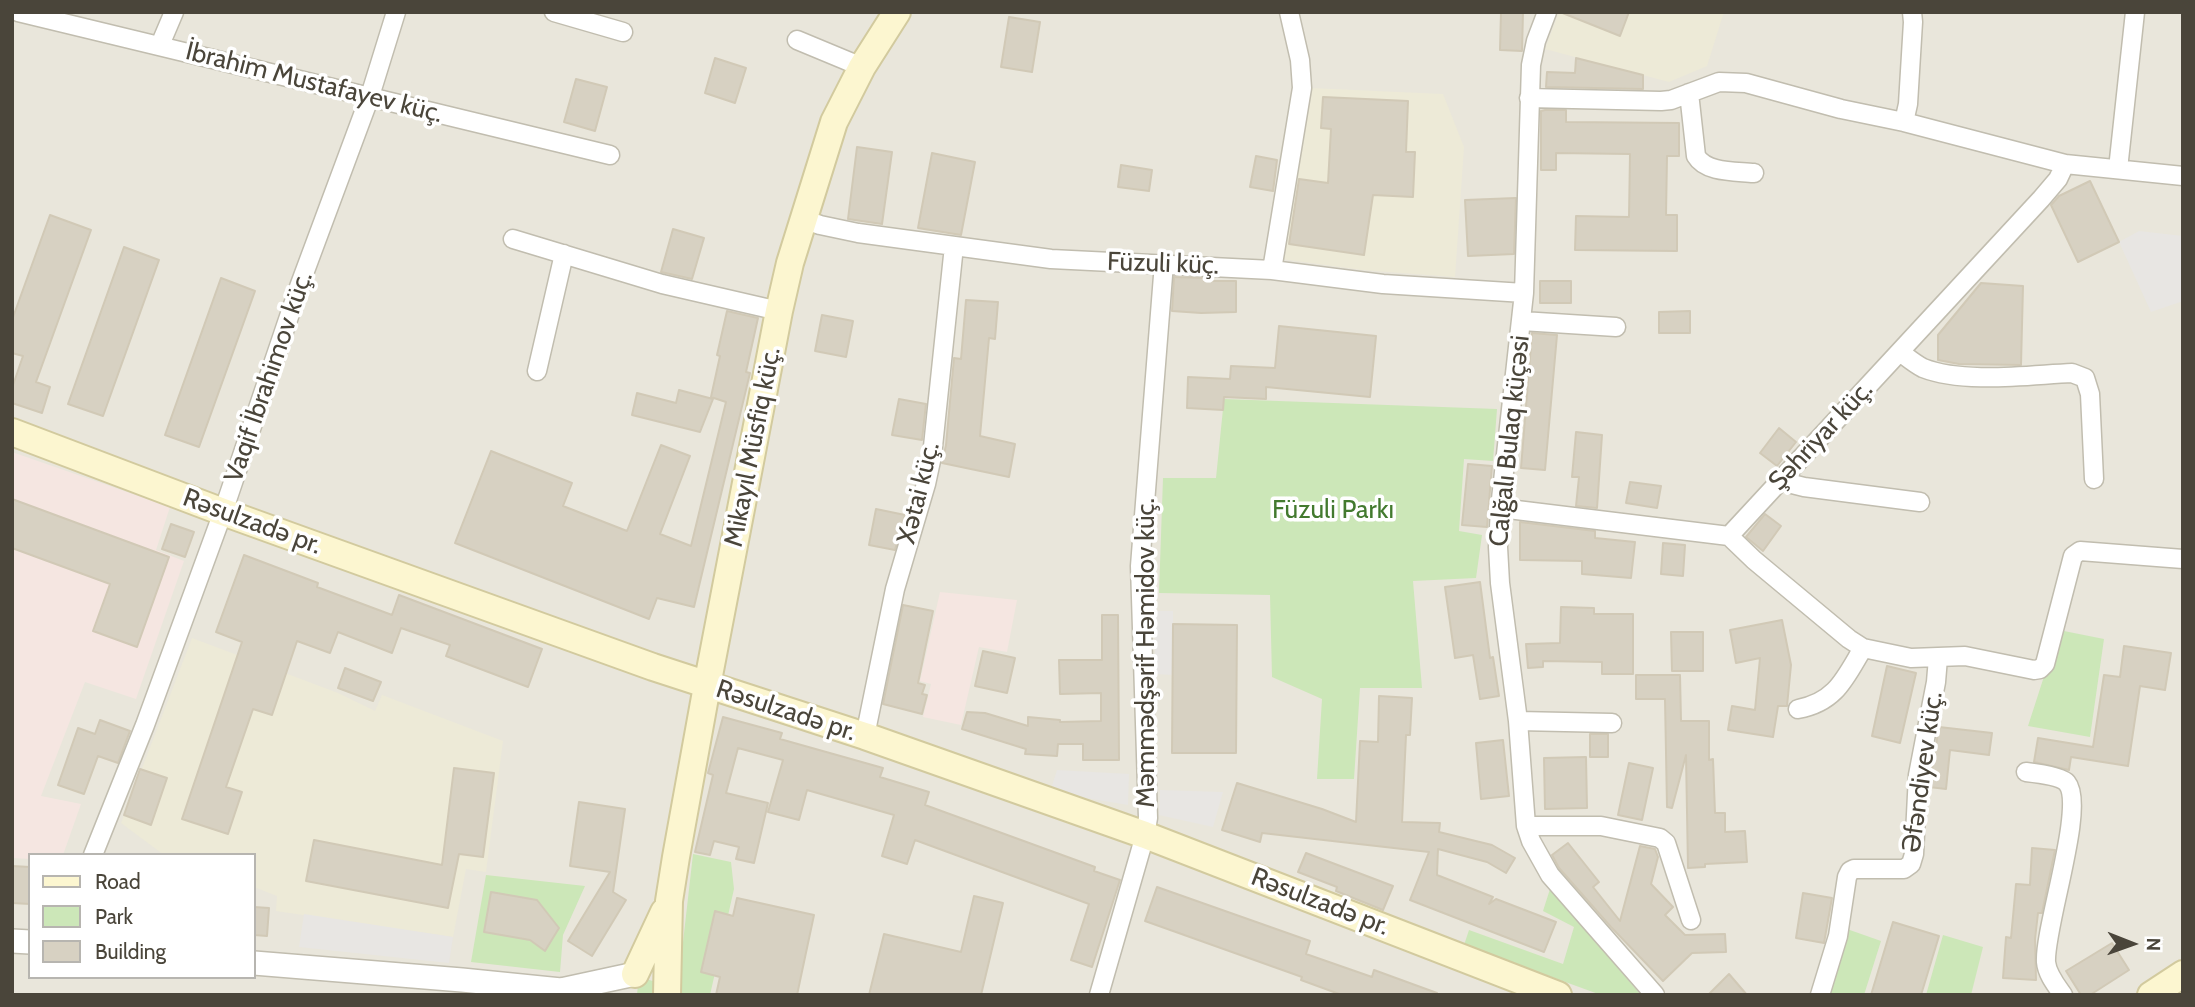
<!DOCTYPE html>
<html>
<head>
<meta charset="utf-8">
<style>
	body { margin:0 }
	#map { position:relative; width:2195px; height:1007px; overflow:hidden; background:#f5f4ec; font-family:Cabin,sans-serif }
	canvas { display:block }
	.frame { position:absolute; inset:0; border:14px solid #4a453a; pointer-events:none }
	.legend { position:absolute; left:28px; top:853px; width:228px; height:126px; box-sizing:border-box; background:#fff; border:2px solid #b7b5b0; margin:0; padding:9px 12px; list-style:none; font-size:21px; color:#4a453a }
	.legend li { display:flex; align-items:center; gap:14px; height:35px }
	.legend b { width:35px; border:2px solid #b7b5b0 }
	.north { position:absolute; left:2097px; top:909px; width:70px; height:70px; -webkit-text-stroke:5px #fff; paint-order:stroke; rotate:91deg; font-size:19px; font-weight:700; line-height:28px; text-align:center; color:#4a453a }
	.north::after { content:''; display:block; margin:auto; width:24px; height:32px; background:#4a453a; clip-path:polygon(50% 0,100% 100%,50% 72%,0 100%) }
</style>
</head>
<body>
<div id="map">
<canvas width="2195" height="1007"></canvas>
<div class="frame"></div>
<ul class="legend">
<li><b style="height:9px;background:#fcf6d0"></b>Road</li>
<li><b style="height:19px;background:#cce7b8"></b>Park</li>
<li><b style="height:19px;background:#d7d1c2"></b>Building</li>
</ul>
<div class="north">N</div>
</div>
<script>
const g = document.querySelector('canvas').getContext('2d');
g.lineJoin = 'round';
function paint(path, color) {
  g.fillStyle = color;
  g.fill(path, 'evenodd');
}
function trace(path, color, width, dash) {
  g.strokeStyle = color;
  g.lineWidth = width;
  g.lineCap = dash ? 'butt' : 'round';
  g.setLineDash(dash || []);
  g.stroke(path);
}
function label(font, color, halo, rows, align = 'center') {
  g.font = font + ' Cabin,sans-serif';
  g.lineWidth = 7;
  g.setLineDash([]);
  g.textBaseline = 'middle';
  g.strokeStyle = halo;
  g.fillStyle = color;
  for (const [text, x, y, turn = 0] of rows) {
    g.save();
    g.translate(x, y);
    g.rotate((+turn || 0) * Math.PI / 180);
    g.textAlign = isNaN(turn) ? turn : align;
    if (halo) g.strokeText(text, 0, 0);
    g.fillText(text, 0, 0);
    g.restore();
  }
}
const residential = new Path2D(`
	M12,12H2183V995H12ZM30,855H254V977H30Z`);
const education = new Path2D(`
	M1559,12H1724L1707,66L1669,82L1545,49Z
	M1310,88L1443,94L1464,147L1455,277L1362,270L1282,259Z
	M192,638L338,693L375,711L382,695L503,741L486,872L466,869L453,937L276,911L277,896L254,887V855H164L121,823Z`);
const medical = new Path2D(`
	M12,452L170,507L156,550L184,561L136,699L85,682L41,796L81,804L63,855H30V859L12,858Z
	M940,592L1017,600L1007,652L979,647L961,725L923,717L931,684L920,681Z`);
const green = new Path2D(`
	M1224,399L1497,409L1493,461L1464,459L1459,531L1482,535L1476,578L1413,581L1422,688H1360L1354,779H1317L1322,699L1272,677L1270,595L1159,593L1163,478H1216Z
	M2059,630L2104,639L2090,737L2028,726Z
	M693,854L731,862L734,889L710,995H677Z
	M486,875L585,886L563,935L560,972L471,962Z
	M1550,889L1641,995H1601L1464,945L1469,930L1563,964L1574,927L1543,911Z
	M1847,929L1881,941L1864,995H1827Z
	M1943,935L1983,947L1971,995H1926Z
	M646,979L656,982L659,995H637L638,984Z`);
const parking = new Path2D(`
	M2139,231L2183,236V301L2151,312L2119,242Z
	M1155,611H1173V675L1155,674Z
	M1057,770L1129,774L1128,805L1050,792Z
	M1160,790L1223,792L1213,827L1159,815Z
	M304,914L453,937L449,963L299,947Z`);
const building = new Path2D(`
	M1501,12H1523L1522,51L1500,50Z
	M1560,12H1629L1620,36Z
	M1009,17L1040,22L1032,72L1001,67Z
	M715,58L746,68L735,103L705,93Z
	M1576,58L1643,75V89L1546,87L1547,72L1575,73Z
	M576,79L607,87L595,131L564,122Z
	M1323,97L1408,101L1406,152H1415L1413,197L1373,195L1364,255L1289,244L1299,179L1328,183L1331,129L1321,128Z
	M1545,110H1566V122L1679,123V156H1667L1666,215H1677V251L1575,250L1576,216L1629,217L1630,154L1556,153V170H1541V111Z
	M857,147L892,152L882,224L848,219Z
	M932,153L975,162L961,235L918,228Z
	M1256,156L1277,160L1273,191L1250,187Z
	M1121,165L1152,170L1149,191L1118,187Z
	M2090,181L2119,242L2078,262L2051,205L2059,196Z
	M1516,198L1514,254L1468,256L1465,200Z
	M50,215L91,230L36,382L50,387L42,413L12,403V388L23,356L12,353V320Z
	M673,229L704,238L692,279L661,272Z
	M124,247L159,260L103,416L68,404Z
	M1174,277L1204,278V281H1236V312L1201,313L1172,311Z
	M221,278L255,291L199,447L165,435Z
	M1540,281H1571V303H1540Z
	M1981,283L2023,286L2021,365L1959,364L1938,360V335Z
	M966,300L998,302L995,339L989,338L980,436L1015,444L1009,477L942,463L946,445L954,358L961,359Z
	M727,311L758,318L746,372L750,373L694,607L657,598L649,619L455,543L491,451L572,483L563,506L627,531L661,445L690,456L660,534L691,546L726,402L711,397L720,356L717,355Z
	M1690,311V333H1659V312Z
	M822,315L853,321L846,357L815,351Z
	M1279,326L1376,336L1370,397L1266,387V399L1224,397L1223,410L1187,408L1188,377L1230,379L1231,366L1275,368Z
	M1532,333L1557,335L1545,470L1521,468Z
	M679,390L713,399L700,432L632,415L637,393L676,403Z
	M899,399L926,404L922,440L892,435Z
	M1779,428L1796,442L1777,466L1760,453Z
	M1576,432L1602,435L1597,508L1576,506L1579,477H1572Z
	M1468,464L1492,466L1487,527L1462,525Z
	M1630,482L1661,486L1657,508L1626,503Z
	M12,499L169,557L137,647L93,631L110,584L12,548Z
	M876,509L905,515L895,550L869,545Z
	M1765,514L1781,526L1763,551L1746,537Z
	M1520,522L1595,531V538L1635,542L1631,578L1582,574V561L1520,560Z
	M171,524L194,532L185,557L162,549Z
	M1663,543L1685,545L1683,576L1661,574Z
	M244,555L318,583L317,587L392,615L399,595L542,649L528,687L446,656L450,645L401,628L392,653L338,632L330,653L297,641L272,715L253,709L226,787L242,792L228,834L182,819L242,642L216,632Z
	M1480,582L1490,658L1493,657L1499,696L1480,699L1473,655L1455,658L1445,587Z
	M903,605L933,611L918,683L925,685L922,694L927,695L922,714L883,704Z
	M1561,607L1594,608V614H1633V674H1602V662L1543,661V667L1528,668L1526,644L1560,643Z
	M1102,615H1118L1119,760H1083V744H1058L1057,756L1025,754L1026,749L962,729L967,712L985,713L1028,726V717L1060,720V722L1101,721V693L1060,694L1059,660H1102Z
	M1782,620L1791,665L1787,706H1778L1773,737L1728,730L1732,706L1755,710L1760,658L1736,663L1730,630Z
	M1173,624L1237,625L1236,753H1172Z
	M1671,632H1703V671H1672Z
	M2124,646L2171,653L2165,690L2140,686L2128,766L2071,757L2069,770L2034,762L2038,738L2093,747L2104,675L2120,677Z
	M983,651L1015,658L1007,693L975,686Z
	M1887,666L1916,673L1900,743L1872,736Z
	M345,668L381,682L373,701L338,688Z
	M1636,675H1680L1681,721H1709V760L1713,759L1715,813H1725V832L1745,831L1747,862L1705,864V867L1688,868L1686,755L1672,808L1667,807L1665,699H1636Z
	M1379,696L1412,698L1410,735H1406L1402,822L1440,823L1439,832L1492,845L1515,858L1506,873L1487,862L1438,849L1437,875L1493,897L1489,904L1496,899L1556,922L1544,952L1410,900L1429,852L1262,833L1260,842L1222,830L1237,783L1322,809L1356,822L1360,741L1378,742Z
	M723,717L782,733L780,739L883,768L880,777L929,792L925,805L1095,867L1094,871L1120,880L1092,967L1071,960L1089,904L915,840L907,864L882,856L894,815L807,790L799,820L768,812L783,760L738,748L726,793L768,803L754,863L736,859L739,847L714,841L710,855L695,852L713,775L708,773Z
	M100,720L130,731L118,763L98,756L84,794L58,785L78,728L95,734Z
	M1939,727L1992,733L1989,755L1950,750L1946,789L1929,787Z
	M1590,734H1608V757H1590Z
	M1503,740L1509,796L1481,799L1476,743Z
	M1586,757L1587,808L1545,809L1544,758Z
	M1629,763L1653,768L1642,820L1618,815Z
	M454,768L494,773L483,857L459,854L448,908L306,881L314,840L442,865Z
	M140,769L167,778L151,825L124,815Z
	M579,802L625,809L613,892L626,900L592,956L568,941L610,872L570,866Z
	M1568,843L1599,882L1593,887L1620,921L1640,846L1655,849L1658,857L1651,884L1673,907L1665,915L1685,935L1725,934L1726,952L1692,953L1663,981L1611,927L1559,868L1552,855Z
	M2032,848L2055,850L2042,913H2038L2035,939L2036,980L2003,978L2006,937L2011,938L2016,884L2030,885Z
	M1306,853L1393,886L1383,910L1336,891L1337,887L1298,872Z
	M12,866L30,867V904L12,903Z
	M1157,887L1310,941L1306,954L1372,977L1374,970L1437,993V995H1342L1301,980L1302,977L1145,921Z
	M491,892L537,900L559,928L545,951L530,940L484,932Z
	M1803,893L1832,898L1824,943L1796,938Z
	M974,896L1003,903L981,995H869L884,934L961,952Z
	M737,898L814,915L797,995H716L720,977L701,972L715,911L733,916Z
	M254,907L269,908L267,936L254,935Z
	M1893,922L1939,936L1921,995H1871Z
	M2112,943L2129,970L2090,995H2081L2066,971Z
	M1729,974L1747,995H1708Z`);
const minor = new Path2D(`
	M18,12L610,155
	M554,12L623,32
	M1547,12L1536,41L1531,65L1524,293L1500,508L1498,547L1500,583L1518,721L1526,826L1531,841L1550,875L1655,995
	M797,40L862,67
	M160,45L174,12
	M1689,93L1696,156C1706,173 1735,171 1754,173
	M1529,98L1661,101L1671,100L1719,82L1746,83L1841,109L1904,122L2065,164L2183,176
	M1904,122L1908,104L1913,22L1912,12
	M2118,169L2135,12
	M803,219L820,225L858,233L1051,259L1272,270L1383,284L1524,293
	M513,239L662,284L779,311
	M1272,270L1302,88L1300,60L1289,12
	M1522,321L1616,327
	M1900,352C1908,358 1915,364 1923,368C1964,384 2028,375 2072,373L2085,378L2090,394L2094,479
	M537,371L564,254
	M1783,477L1792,484L1804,487L1920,502
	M1500,508L1729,536L2041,199L2058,179L2065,164
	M1729,536L1754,560L1849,639L1863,648L1911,658L1965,656L2034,670L2040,669L2045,664L2073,556L2080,551L2183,559
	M1798,709C1836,702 1845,678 1863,648
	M1518,721L1612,723
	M865,736L895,589L926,484L932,456L954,246
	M2026,772C2035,773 2061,776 2067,783C2086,806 2044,928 2046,962C2047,974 2056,985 2063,995
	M1526,826H1601L1660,838L1666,843L1691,920
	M93,855L145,725L223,512L299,287L370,96L396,12
	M1099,995L1145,835L1148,818L1140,566L1164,263
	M1820,995L1838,936L1847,877L1850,871L1854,869H1904L1911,864L1914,854L1918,775L1936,682L1938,658`);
const tertiary = new Path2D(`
	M12,941L30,942
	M254,963L462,980L561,990L581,995
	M561,990L635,974`);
const secondary = new Path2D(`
	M12,432L223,512L653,667L865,736L1145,835L1558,995
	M635,974L664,912
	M667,995L669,901L676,857L707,686L779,311L790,263L834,122L862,67L897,12
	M2151,995L2183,974`);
const streetNames = [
	["İbrahim Mustafayev küç.",314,83,14],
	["Füzuli küç.",1163,264,2],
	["Vaqif İbrahimov küç.",269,377,-71],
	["Şəhriyar küç.",1821,436,-47],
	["Calğalı Bulaq küçəsi",1510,441,-84],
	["Mikayıl Müsfiq küç.",753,447,-79],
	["Xətai küç.",919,493,-76],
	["Rəsulzadə pr.",252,522,20],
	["Məmmədşərif Həmidov küç.",1146,653,-90],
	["Rəsulzadə pr.",786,711,18],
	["Əfəndiyev küç.",1923,772,-82],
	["Rəsulzadə pr.",1320,902,21]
];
const parkNames = [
	["Füzuli Parkı",1333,510]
];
paint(residential, '#e9e6db');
paint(education, '#edead7');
paint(medical, '#f5e6e1');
paint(green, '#cce7b8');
paint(parking, '#e8e6e3');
paint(building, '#d7d1c2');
trace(building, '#d1c9b6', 2);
trace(minor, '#c1bdaf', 21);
trace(tertiary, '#c1bdaf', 26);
trace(secondary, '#d2ca9e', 30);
trace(minor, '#fff', 18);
trace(tertiary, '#fff', 23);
trace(secondary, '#fcf6d0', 26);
label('26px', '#4a453a', '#fff', streetNames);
label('26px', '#437a2f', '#fff', parkNames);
</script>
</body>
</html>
